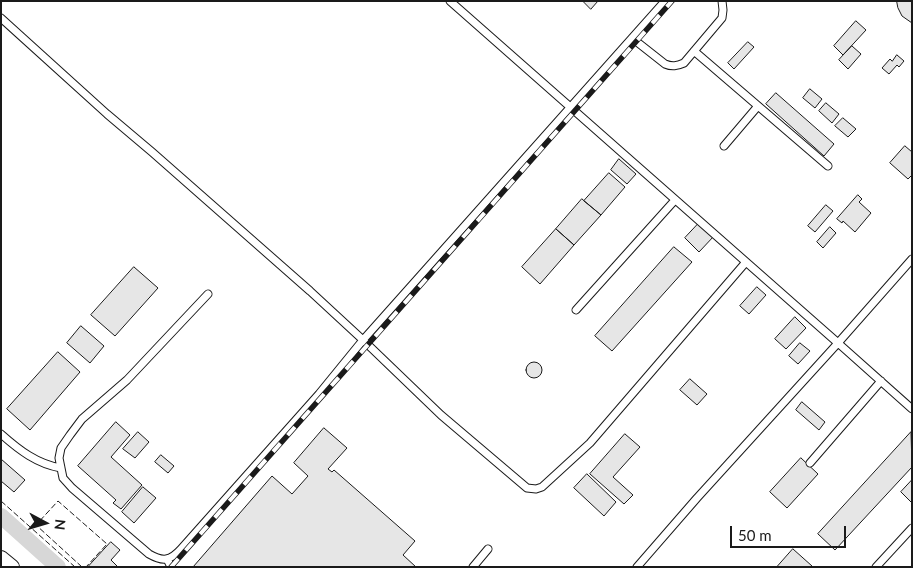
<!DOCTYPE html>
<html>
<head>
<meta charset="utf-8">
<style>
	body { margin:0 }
	#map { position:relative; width:913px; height:568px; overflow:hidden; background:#fff; font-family:Lato,sans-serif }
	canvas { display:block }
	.frame { position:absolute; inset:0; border:2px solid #1a1a1a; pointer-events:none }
	.north { position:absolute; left:20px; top:498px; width:50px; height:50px; -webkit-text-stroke:4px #fff; paint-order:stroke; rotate:96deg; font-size:14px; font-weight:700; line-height:20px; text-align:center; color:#1a1a1a }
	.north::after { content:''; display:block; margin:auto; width:18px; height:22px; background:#1a1a1a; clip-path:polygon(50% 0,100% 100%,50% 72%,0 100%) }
	.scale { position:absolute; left:730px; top:526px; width:116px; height:22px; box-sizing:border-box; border:2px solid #1a1a1a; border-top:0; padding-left:6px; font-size:15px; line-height:18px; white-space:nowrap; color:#1a1a1a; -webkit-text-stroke:4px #fff; paint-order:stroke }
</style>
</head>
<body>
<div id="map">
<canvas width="913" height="568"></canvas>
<div class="frame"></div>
<div class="north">N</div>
<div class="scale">50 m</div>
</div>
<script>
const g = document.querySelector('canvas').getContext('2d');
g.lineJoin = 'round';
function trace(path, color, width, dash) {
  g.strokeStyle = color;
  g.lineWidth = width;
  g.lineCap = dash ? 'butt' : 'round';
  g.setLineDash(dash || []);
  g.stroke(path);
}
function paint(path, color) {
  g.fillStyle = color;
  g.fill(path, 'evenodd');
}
const canal = new Path2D(`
	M1,516L58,567`);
const building = new Path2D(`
	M583,1H598L591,9Z
	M897,1H912V23L902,16L898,8Z
	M856,21L866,30L843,55L834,46Z
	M748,42L754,47L734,69L728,63Z
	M852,46L861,54L848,69L839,60Z
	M897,55L904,61L899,67L897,65L889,74L882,68L890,59L892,61Z
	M810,89L822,99L815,108L803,98Z
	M776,93L834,144L824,156L766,104Z
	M826,103L839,114L832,123L819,111Z
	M843,118L856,129L848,137L835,126Z
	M905,146L912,152V175L908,179L890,163Z
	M619,159L636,174L627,184L611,170Z
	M609,173L625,187L601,215L584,201Z
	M858,195L862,199L859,202L871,213L855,232L843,221L842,223L837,219Z
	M582,199L601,215L574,245L556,229Z
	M826,205L833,211L815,232L808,226Z
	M700,222L714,236L699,252L685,238Z
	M830,227L836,233L823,248L817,242Z
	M556,229L574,245L540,284L522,267Z
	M674,247L692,262L612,351L595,336Z
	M134,267L158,288L115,336L91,315Z
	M757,287L766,295L749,314L740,306Z
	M795,317L806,328L786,349L775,339Z
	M81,326L104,346L90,363L67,343Z
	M800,343L810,351L798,364L789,356Z
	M58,352L80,372L30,430L7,409Z
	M526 370a8 8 0 1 1 16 0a8 8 0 1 1-16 0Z
	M690,379L707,394L697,405L680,390Z
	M802,402L825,422L819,430L796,410Z
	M116,422L130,435L111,457L142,485L121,509L113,503L116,500L78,466Z
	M324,428L347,448L328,469L332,472L334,470L415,541L403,555L416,567H193L272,476L292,494L308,476L294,463Z
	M138,432L149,442L135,458L123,449Z
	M911,432L912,467L835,550L818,534Z
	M625,434L640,447L613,477L633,495L624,504L590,474Z
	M161,455L174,466L168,473L155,462Z
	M801,458L818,474L787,508L770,492Z
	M1,459L25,480L14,492L1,481Z
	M587,474L616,502L604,516L574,488Z
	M912,480V503L901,492Z
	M143,487L156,498L134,523L122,512Z
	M111,542L120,550L111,560L118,567H88Z
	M793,549L812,566L811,567H777Z`);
const service = new Path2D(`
	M450,1L838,343L697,498L637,567
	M1,18L107,114L152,152L310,291L363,340L441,415L527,488L536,489L542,487L590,443L746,262
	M632,38L665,64C672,67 677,66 684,63L722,18L723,10L722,1
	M694,51L828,166
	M724,146L758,106
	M912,259L838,343L912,409
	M208,294L127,380L82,419L70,435L61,448L59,458L63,478L72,488L149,554C163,562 170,561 181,549L319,394L363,340L665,1
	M576,310L675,200
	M1,434C19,450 37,464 61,468
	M810,463L881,381
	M167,559L171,567
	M473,567L488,549
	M876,567L912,528`);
const minor = new Path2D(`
	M1,558L12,567`);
const rail = new Path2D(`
	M171,567L672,1`);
const fence = new Path2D(`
	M1,501L75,567
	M82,567L36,525L58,501L107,544L86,567`);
trace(canal, '#d7d7d7', 16);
paint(building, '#e6e6e6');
trace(building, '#1a1a1a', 1);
trace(service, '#1a1a1a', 9);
trace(minor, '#1a1a1a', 16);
trace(service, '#fff', 7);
trace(minor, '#fff', 14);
trace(rail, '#1a1a1a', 5.5);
trace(rail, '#fff', 4, [11]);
trace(fence, '#1a1a1a', 1, [6, 2.5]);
</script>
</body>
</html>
